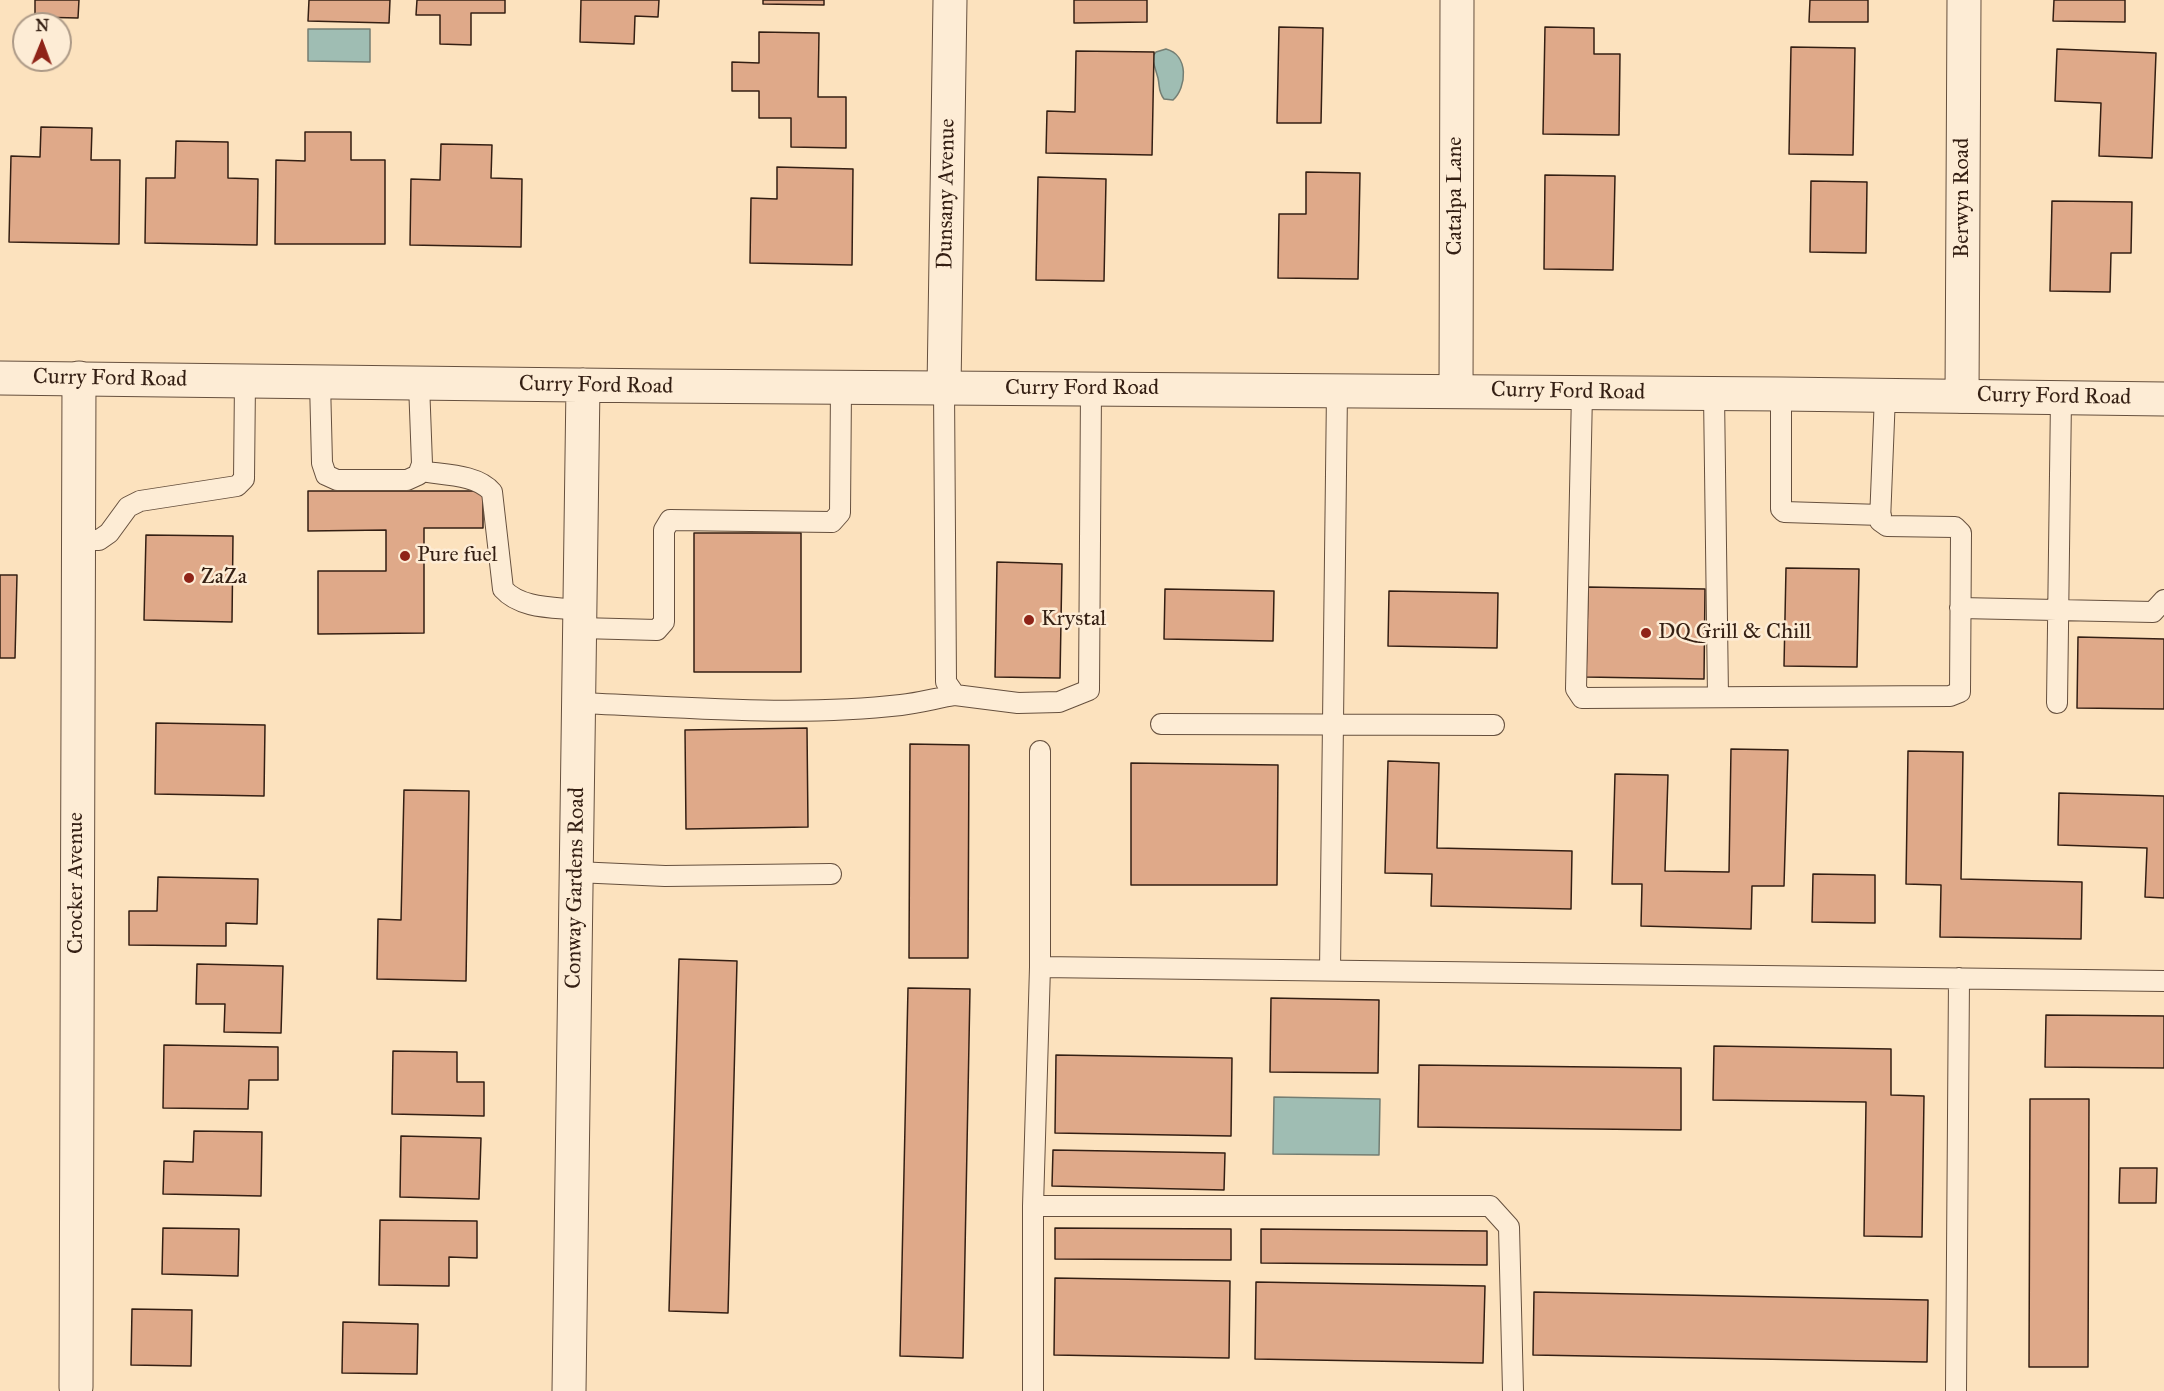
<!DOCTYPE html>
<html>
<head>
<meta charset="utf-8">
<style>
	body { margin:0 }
	#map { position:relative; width:2164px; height:1391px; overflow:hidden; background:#fce2be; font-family:"IM FELL Great Primer",serif }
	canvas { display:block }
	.north { position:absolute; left:12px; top:12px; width:60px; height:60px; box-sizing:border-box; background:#fdecd5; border:2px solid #ad9a87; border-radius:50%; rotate:1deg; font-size:16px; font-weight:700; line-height:24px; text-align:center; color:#341f13 }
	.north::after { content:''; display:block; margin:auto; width:21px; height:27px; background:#8f2418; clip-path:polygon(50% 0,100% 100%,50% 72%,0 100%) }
</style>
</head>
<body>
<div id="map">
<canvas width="2164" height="1391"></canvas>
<div class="north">N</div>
</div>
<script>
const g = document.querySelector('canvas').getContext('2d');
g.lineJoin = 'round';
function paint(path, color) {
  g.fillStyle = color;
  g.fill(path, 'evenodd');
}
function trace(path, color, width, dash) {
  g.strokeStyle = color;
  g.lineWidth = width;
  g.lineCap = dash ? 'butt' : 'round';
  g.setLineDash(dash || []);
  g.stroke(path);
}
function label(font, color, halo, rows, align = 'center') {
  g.font = font + ' "IM FELL Great Primer",serif';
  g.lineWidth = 5;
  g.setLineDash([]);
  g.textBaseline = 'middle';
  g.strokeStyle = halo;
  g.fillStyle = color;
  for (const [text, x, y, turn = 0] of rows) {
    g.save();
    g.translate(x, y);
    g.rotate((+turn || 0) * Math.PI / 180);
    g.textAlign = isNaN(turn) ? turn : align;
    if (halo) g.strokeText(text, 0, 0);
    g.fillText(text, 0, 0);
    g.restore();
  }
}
const water = new Path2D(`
	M308,29H370V62L308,61Z
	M1166,49C1189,55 1187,87 1173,100L1164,99C1158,91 1160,87 1158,78C1156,71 1154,65 1152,57L1156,52Z
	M1274,1097L1380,1099L1379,1155L1273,1154Z`);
const building = new Path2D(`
	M35,0H79L78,18L35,17Z
	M309,0H390L389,23L308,21Z
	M417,0H505V13H471V45L440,44V15H416Z
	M581,0H659L658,17L635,16L634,44L580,42Z
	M763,0H824V5L763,4Z
	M1074,0H1147V22L1074,23Z
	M1810,0H1868V22H1809Z
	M2054,0H2125V22L2053,21Z
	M1279,27L1323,28L1321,123H1277Z
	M1545,27L1594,28V54H1620L1619,135L1543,134Z
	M759,32L819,33L818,97H846V148L791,147V118H759V91H732V62L759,63Z
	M1791,47L1855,48L1853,155L1789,154Z
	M2057,49L2156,53L2152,158L2099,156L2101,103L2055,101Z
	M1076,51L1154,52L1152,155L1046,153L1047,111L1075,112Z
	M41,127L92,128L91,160H120L119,244L9,242L11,156L40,157Z
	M305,132H351V160H385V244H275L276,160L305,161Z
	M176,141L228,142V178L258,179L257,245L145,243L146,178H175Z
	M441,144L492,145L491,178L522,179L521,247L410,245L411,179L440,180Z
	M777,167L853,169L852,265L750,263L751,198L777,199Z
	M1306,172L1360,173L1358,279L1278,278L1279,214H1306Z
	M1545,175L1615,176L1613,270L1544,269Z
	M1038,177L1106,179L1104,281L1036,280Z
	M1811,181L1867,182L1866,253L1810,252Z
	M2052,201L2132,202L2131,253H2111L2110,292L2050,291Z
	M308,491H483V528H424V633L318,634V571H386V530L308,531Z
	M694,533H801V672H694Z
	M146,535L233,536L232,622L144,620Z
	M997,562L1062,564L1060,678L995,677Z
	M1786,568L1859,569L1857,667L1784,666Z
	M0,575H17L15,658H0Z
	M1588,587L1705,589L1704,679L1586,677Z
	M1165,589L1274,591L1273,641L1164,639Z
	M1389,591L1498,593L1497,648L1388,646Z
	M2078,637L2164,639V709L2077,708Z
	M156,723L265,725L264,796L155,794Z
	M807,728L808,827L686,829L685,730Z
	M910,744L969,745L968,958H909Z
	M1731,749L1788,750L1784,886H1752L1751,929L1641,926L1642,884H1612L1615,774L1668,775L1665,871L1729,872Z
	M1908,751L1963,752L1961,879L2082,882L2081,939L1940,937L1941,885L1906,884Z
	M1388,761L1439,763L1437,848L1572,851L1571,909L1431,906L1432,874L1385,873Z
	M1131,763L1278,765L1277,885H1131Z
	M404,790L469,791L466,981L377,979L378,919L401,920Z
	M2059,793L2164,796V898L2145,897L2147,848L2058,845Z
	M1813,874L1875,875V923L1812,922Z
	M158,877L258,879L257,924L226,923V946L129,945V911H157Z
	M679,959L737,961L728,1313L669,1311Z
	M197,964L283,966L281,1033L224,1032L225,1004H196Z
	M908,988L970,989L963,1358L900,1356Z
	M1271,998L1379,1000L1378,1073L1270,1072Z
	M2046,1015L2164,1016V1068L2045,1067Z
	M164,1045L278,1047V1080H249L248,1109L163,1108Z
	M1714,1046L1891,1049V1095L1924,1096L1922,1237L1864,1236L1866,1102L1713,1100Z
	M393,1051L457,1052V1082H484V1116L392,1114Z
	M1056,1055L1232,1058L1231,1136L1055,1133Z
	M1419,1065L1681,1068V1130L1418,1127Z
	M2030,1099H2089L2088,1367H2029Z
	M194,1131L262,1132L261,1196L163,1194L164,1161L193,1162Z
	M401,1136L481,1138L479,1199L400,1197Z
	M1053,1150L1225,1153L1224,1190L1052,1186Z
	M2120,1168H2157L2156,1203H2119Z
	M380,1220L477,1221V1258L449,1257V1286L379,1285Z
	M163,1228L239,1229L238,1276L162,1274Z
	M1055,1228L1231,1229V1260L1055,1259Z
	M1261,1229L1487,1231V1265L1261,1263Z
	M1055,1278L1230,1281L1229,1358L1054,1355Z
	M1256,1282L1485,1286L1483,1363L1255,1359Z
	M1534,1292L1928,1300L1927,1362L1533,1355Z
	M132,1309L192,1310L191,1366L131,1365Z
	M343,1322L418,1324L417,1374L342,1373Z`);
const service = new Path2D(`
	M320,382L322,463L326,475L337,480H407L418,475L422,464L419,383
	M944,388L946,682L955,695L1018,703L1059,702L1089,690L1091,389
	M1582,392L1576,689L1582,698L1950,696L1960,692L1961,533L1955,527L1887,526L1880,521L1885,395
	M1714,394L1718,697
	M1781,394V509L1784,512L1881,515
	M420,471C443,475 477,474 492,492L503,589C521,609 554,607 579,610
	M78,540H99L109,533L128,507L140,501L237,486L244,479L245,381
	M1960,608L2153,612L2164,600
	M580,628L657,630L664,622V530L670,520L832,522L840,513L841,387
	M578,703C684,707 796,717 901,705C919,703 937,698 955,695
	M2057,703L2061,398
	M1161,724L1494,725
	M576,872L665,876L831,874
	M1040,967L2164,981
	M1330,970L1337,391
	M1033,1206H1490L1509,1227L1513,1391
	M1033,1391V1206L1040,967V751
	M1956,1391L1959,978`);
const minor = new Path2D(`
	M944,388L950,0
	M1456,391L1457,0
	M1962,396L1964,0
	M76,1387L79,378`);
const tertiary = new Path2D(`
	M0,378L661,386L1781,394L2164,399
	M569,1391L583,385`);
const markers = [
	[405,556,6,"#8f2418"],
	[189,578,6,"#8f2418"],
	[1029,620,6,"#8f2418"],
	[1646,633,6,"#8f2418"]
];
const streetNames = [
	["Dunsany Avenue",947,194,-89],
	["Catalpa Lane",1456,196,-90],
	["Berwyn Road",1963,198,-90],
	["Curry Ford Road",110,379,1],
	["Curry Ford Road",596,386,1],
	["Curry Ford Road",1082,389],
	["Curry Ford Road",1568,392,1],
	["Curry Ford Road",2054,397,1],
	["Crocker Avenue",77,883,-90],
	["Conway Gardens Road",576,888,-89]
];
const poiNames = [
	["Pure fuel",417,556],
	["ZaZa",201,578],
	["Krystal",1041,620],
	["DQ Grill & Chill",1658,633]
];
paint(water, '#9fbdb3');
trace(water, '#747e73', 1.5);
paint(building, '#dfa989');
trace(building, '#341f13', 1.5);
trace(service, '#66503e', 22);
trace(minor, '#66503e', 35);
trace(tertiary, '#66503e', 35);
trace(service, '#fdecd5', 20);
trace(minor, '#fdecd5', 33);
trace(tertiary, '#fdecd5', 33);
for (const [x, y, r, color] of markers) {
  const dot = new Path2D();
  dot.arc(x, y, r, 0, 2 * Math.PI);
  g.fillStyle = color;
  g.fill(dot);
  trace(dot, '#fdecd5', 2);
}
label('22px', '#341f13', '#fdecd5', streetNames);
label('22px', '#341f13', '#fdecd5', poiNames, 'left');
</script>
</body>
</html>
